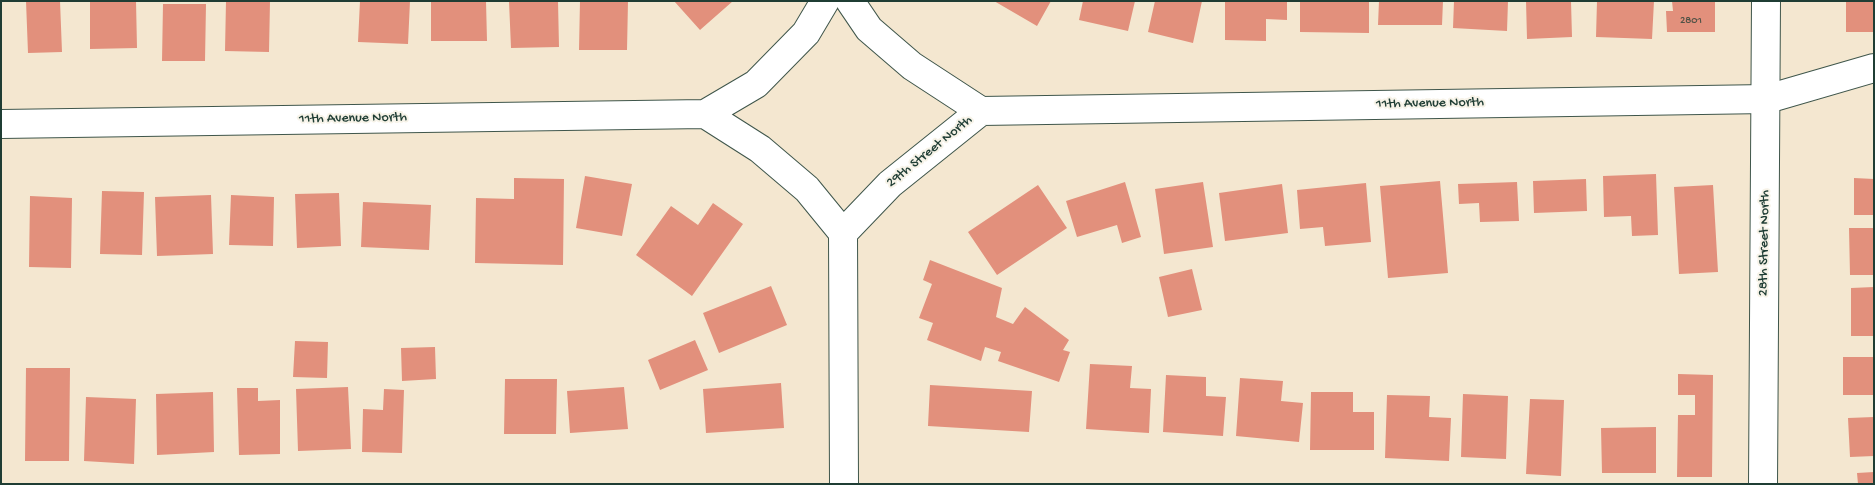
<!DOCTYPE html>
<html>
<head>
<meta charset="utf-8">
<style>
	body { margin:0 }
	#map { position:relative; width:1875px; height:485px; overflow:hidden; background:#f4e7d0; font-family:"Gochi Hand",sans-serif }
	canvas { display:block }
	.frame { position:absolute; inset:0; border:2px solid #1f3d34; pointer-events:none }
</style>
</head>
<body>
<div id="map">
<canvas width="1875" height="485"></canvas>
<div class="frame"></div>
</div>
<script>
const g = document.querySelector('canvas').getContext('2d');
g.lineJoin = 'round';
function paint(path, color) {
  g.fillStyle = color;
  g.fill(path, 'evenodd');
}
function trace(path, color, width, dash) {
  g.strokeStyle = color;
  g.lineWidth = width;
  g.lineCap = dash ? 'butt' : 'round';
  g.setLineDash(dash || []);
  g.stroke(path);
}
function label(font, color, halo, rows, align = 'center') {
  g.font = font + ' "Gochi Hand",sans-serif';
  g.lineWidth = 4;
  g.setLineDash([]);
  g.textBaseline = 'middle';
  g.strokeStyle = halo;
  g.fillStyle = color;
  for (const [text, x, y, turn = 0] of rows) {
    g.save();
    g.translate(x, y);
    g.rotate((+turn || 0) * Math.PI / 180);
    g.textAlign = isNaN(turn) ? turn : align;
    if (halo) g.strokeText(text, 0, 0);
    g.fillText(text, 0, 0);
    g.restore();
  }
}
const building = new Path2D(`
	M26,1H60L62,52L28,53Z
	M90,1H136L137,48L90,49Z
	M226,1H270L269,52L225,51Z
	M360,1H410L408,44L358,42Z
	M431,1H486L487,41H431Z
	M509,1H558L559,47L511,48Z
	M580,1H628L627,50H579Z
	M674,1H733L700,30Z
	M994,1H1051L1037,26Z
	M1083,1H1135L1128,31L1079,20Z
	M1155,1H1202L1193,43L1148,32Z
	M1225,1H1287V20L1266,19V41L1225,40Z
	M1300,1H1369V33L1300,32Z
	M1379,1H1443L1442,25H1378Z
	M1454,1H1508L1507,31L1453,28Z
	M1526,1H1571L1572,37L1527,39Z
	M1597,1H1654L1652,39L1596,37Z
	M1672,1L1715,2V32H1667L1666,11H1673Z
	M1846,1H1874V32H1846Z
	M163,4H206L205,61H162Z
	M1656,174L1658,235L1632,236L1631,216L1604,217L1603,176Z
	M585,176L632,184L622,236L576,228Z
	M514,178L564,179L563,265L475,263L476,198L514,199Z
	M1854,178L1874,179V215H1854Z
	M1586,179L1587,211L1534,213L1533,181Z
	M1440,181L1448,273L1388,278L1380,186Z
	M1125,182L1141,237L1122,243L1117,225L1077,237L1066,201Z
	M1203,182L1213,247L1164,254L1155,189Z
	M1517,182L1519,221L1480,222L1479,203L1459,204L1458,184Z
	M1366,183L1371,242L1325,246L1323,227L1300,229L1297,190Z
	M1282,184L1288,233L1225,241L1219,193Z
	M1038,185L1067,228L997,275L968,232Z
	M1713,185L1718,272L1679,274L1674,187Z
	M102,191L144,192L142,255L100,254Z
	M339,193L341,246L297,248L295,194Z
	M211,195L213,254L157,256L155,197Z
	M231,195L274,197L273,246L229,245Z
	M30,196L72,198L71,268L29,267Z
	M363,202L431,205L429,250L361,247Z
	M713,203L743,224L692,296L636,255L671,206L698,225Z
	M1849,228H1874V275H1850Z
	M930,260L1002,288L996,317L1013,324L1025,307L1069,340L1063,350L1070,352L1059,382L998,361L1001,352L985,347L981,361L927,340L933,323L919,318L932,284L923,280Z
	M1192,269L1202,310L1168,317L1159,277Z
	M771,286L787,325L719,353L703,313Z
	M1874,287V336H1851V288Z
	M695,340L708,370L660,390L648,360Z
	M295,341L328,342L327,378L293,377Z
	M435,347L436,379L402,381L401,348Z
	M1843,357H1874V395H1843Z
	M1090,364L1132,366L1130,388L1151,389L1149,433L1086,429Z
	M26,368H70L69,461H25Z
	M1678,374L1713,375L1712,477H1677L1678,415H1695V395H1678Z
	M1166,375L1206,377V396L1226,397L1223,436L1163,432Z
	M1240,378L1283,381L1281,401L1303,403L1299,442L1236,436Z
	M505,379H557L556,434H504Z
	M781,383L784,428L706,433L703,389Z
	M930,385L1032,391L1029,432L928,426Z
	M348,387L351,449L298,451L296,389Z
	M624,387L628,429L570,433L567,391Z
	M237,388H258V401L280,400V454L239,455Z
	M384,389L404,390L402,453L362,452L363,409L383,410Z
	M213,392L214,452L157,455L156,394Z
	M1311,392H1353V412H1374V450H1310Z
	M1463,394L1508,396L1506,459L1461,457Z
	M1387,395L1430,396L1429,417L1451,418L1449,461L1385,458Z
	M86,397L136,399L134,464L84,461Z
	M1530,399L1564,400L1561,476L1526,474Z
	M1874,417V456L1850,457L1848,418Z
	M1656,427V473H1602L1601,428Z
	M1874,472V484H1858L1857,473Z`);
const minor = new Path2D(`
	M850,1L869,29L912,66L981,111
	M981,111L1767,99L1874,68
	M705,114L760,149L807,189L843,233L844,484
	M1,124L705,114L756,84L806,33L825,1
	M843,233L890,184L981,111`);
const tertiary = new Path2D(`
	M1763,484L1766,1`);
const numberNames = [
	["2801",1691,21]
];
const streetNames = [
	["11th Avenue North",1430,104,-1],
	["11th Avenue North",353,119,-1],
	["29th Street North",930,152,-39],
	["28th Street North",1765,243,-89]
];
paint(building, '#e2907c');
trace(minor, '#3f564b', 30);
trace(tertiary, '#3f564b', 30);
trace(minor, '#fff', 28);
trace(tertiary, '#fff', 28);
label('11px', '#505246', null, numberNames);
label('14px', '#1f3d34', '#f7f3e8', streetNames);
</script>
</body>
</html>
